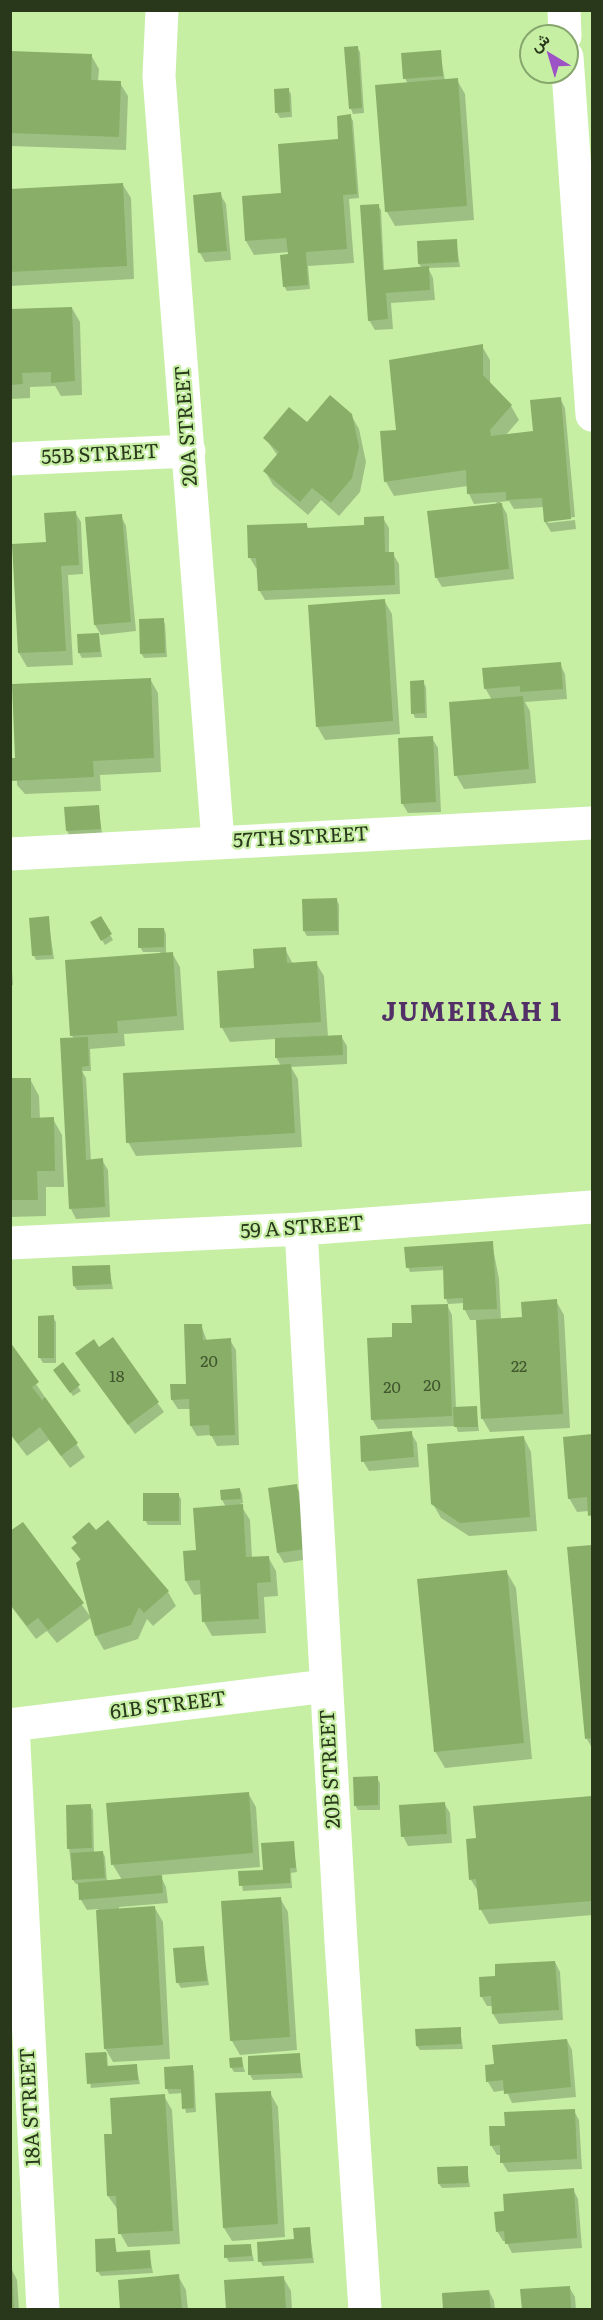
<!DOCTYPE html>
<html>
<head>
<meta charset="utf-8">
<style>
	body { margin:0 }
	#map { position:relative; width:603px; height:2320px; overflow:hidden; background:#c6efa4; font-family:Literata,Vazirmatn,serif }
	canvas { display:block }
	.frame { position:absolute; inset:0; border:12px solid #29381b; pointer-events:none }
	.north { position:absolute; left:519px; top:24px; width:60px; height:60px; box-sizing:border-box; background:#c6efa4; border:2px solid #87a66d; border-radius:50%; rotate:322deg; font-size:16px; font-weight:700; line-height:24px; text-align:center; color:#29381b }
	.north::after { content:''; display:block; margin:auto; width:21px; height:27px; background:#9d53c6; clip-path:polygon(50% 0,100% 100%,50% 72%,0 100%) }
</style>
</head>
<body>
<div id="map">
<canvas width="603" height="2320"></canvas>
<div class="frame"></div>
<div class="north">ش</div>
</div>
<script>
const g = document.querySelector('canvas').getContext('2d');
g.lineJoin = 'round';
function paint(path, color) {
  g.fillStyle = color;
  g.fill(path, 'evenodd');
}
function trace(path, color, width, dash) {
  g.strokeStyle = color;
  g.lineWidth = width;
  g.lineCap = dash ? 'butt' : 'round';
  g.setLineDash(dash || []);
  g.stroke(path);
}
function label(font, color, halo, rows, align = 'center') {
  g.font = font + ' Literata,serif';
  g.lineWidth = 4.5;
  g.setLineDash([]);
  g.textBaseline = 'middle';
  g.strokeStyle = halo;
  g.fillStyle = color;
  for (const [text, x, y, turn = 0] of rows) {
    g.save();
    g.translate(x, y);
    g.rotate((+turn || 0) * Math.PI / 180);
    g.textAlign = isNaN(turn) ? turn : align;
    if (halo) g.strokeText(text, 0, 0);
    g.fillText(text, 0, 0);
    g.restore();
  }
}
const shadow = new Path2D(`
	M357,48L360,52L364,113L353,114L351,109L346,49Z
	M10,52L91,55L99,69L98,82L120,83L128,96L126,150L10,146Z
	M440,52L445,81L457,80L465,94L474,220L395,226L387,212L377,86L408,84L405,78Z
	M288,90L291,94L292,117L280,118L277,113Z
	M350,116L353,121L359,198L349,199L354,263L308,266L310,289L287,291L284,286L289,252L254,255L246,241L243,198L283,195L337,141Z
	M123,185L131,198L134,279L10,286V191Z
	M220,194L226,204L231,260L205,262L200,253Z
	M378,206L381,210L384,271L422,268L419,264L456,240L460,267L428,268L433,278L435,300L391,303L393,329L375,330L369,320Z
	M72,308L80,322L82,395L61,396L55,386L30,387V398L10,399V311Z
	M482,346L490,360V384L511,406L519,420L505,436L535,433L560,398L565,408L575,517L548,520V523L575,520L576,529L551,532L545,522L544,507L514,509L509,501L500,502L507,514L514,579L442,587L436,577L497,502L474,504L469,494L468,486L394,496L386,482L382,433L398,432Z
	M351,415L359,429L366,462L360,492L339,516L321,500L308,515L273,485L265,471L278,456L265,438L307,424Z
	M75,512L81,522L83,574L68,575L73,665L27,667L19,653L13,545L48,543Z
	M121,516L126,526L136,631L101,635L95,625Z
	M383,518L389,528V554H393L399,564L400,594L265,600L259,590L258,567L256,568L250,558L306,524L309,529L365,527Z
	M384,600L392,614L400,734L325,740L317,726Z
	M163,620L165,624L167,657L144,658L141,653Z
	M99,635L102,657L82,658L79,653Z
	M560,664L565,674L567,699L525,702L530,711L536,783L464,789L456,775L492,700L485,688Z
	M150,679L158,693L161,772L100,775L101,791L25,794L17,785L14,686Z
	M423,682L426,687L427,718H415L413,713Z
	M432,738L438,748L441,812L408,813L402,803Z
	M98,806L102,833L70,836L67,831Z
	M337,900L339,905V935L307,936L304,931Z
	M48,918L54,959L36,960L34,956Z
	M100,918L113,940L105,945L92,923Z
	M164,929L166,934V954L172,953L180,967L184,1030L124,1034L125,1046L90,1049L91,1071H82L86,1078L91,1161L102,1160L108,1170L110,1217L76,1219L71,1209L62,1040L74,1039L72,1036L161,954L160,952H143L140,947Z
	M10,941L13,985H10Z
	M285,949L293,964L316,963L324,976L328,1037L341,1036L347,1046V1064L291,1067L298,1079L302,1147L136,1156L128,1142L281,1066L276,1057V1039L230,1042L222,1028L256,970Z
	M10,1079H30L39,1096L40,1119H53L62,1135L64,1187H46V1216L10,1217Z
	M492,1243L499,1279L501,1320L523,1319L556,1301L564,1315L570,1428L490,1432L482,1418L477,1320H470L465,1310L464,1303L448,1304L446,1299L444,1270L410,1272L408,1267Z
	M109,1266L113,1289L77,1290L74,1286Z
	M447,1305L452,1315L456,1408H476L479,1431L458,1432L456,1426L378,1429L372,1419L394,1338Z
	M53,1317L56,1322V1363H43L40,1358Z
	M201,1325L207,1341L230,1340L236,1350L239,1445L217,1446L211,1435L197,1436L191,1426L190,1409H178L172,1400L188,1385Z
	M112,1339L164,1412L135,1434L83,1363Z
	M10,1345L85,1457L70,1468L49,1440L27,1456L10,1434Z
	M63,1365L81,1391L73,1396L58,1375Z
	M411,1433L417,1443L419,1467L369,1471L363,1461Z
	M592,1436V1520L589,1511L577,1512L569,1498L564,1438Z
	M524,1438L531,1452L537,1531L469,1536L441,1518L433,1504Z
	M296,1486L302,1496L310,1559L284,1563L278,1553Z
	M240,1490L242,1494L243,1503L240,1504L250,1520L252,1558L268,1557L276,1571L278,1596L264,1597L266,1633L212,1636L204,1622L202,1594L194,1595L186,1581L197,1551L226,1507L222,1500Z
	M178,1494L181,1499V1525H148L145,1520Z
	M107,1522L168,1592L176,1606L153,1626L147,1619L138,1639L104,1650L96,1636L92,1617L57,1643L47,1631L36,1639L10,1605V1533L23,1524L90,1616L81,1561L73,1548Z
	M592,1546V1748L587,1739L568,1549Z
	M506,1571L516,1588L532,1759L445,1768L435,1751Z
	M377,1778L380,1783V1810H358L355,1805Z
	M248,1793L256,1807L260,1867L160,1875L166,1887L168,1903L119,1907V1910L155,1908L163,1922L170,2059L113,2062L105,2048L98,1909L87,1910L81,1900L79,1884H76L73,1880L69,1848L90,1806L93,1810L94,1853H103L105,1857L107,1881L122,1880L113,1865Z
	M592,1798V1915L489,1924L481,1910L479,1893L471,1880L477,1840L475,1807Z
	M444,1803L450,1813L452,1843L408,1846L403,1836Z
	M293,1843L297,1872L291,1873L292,1888L243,1891L240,1873L265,1871Z
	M280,1898L288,1912L297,2050L240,2055L232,2041Z
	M203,1947L209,1985L181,1988L178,1983Z
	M555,1962L560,1972L563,2020L499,2024L493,2014V2006H487L481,1996L496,1977Z
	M460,2029L463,2049L420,2050L417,2046Z
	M567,2040L572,2050L576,2097L512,2103L506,2090L494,2092L488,2082Z
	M107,2053L108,2067L136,2065L140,2084L91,2088L86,2055Z
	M299,2055L303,2078L253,2080L250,2075Z
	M241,2058L245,2072H234L231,2067Z
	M192,2067L194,2071L196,2112L186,2113L183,2093L169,2094L167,2089Z
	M270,2093L278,2107L285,2237L232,2241L224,2228Z
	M164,2096L172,2110L180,2244L128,2247L120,2233L118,2210L108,2196L114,2135Z
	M574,2111L579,2120L582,2169L508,2172L502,2162V2155H497L491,2145L507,2127Z
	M467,2167L470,2187L442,2188L439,2184Z
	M573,2189L578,2199L582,2248L512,2253L506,2241H503L497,2231L506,2212Z
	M309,2228L314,2263L263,2266L260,2261L296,2241Z
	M114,2239L117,2253L149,2251L153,2273L101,2276L98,2272Z
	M250,2245L254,2261L229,2262L226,2257Z
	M12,2270L17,2280L19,2310H10Z
	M178,2276L186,2290L188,2310H122Z
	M283,2277L291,2291L292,2310H228Z
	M569,2287L575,2297L576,2310H523Z
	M489,2291L494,2301L495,2310H445Z`);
const building = new Path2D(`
	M358,46L362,108L349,109L344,47Z
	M441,50L443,76L403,79L401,53Z
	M10,51L92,54L91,80L121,81L119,137L10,133Z
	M458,78L467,206L385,212L375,85Z
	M289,88L290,112L275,113L274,89Z
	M351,114L357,194L343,195L347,249L306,252L308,285L283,287L280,255L288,254L286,238L245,241L242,196L281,193L278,144L338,139L337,116Z
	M123,183L127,266L10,272V189Z
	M221,192L227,251L198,253L193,195Z
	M379,204L383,270L429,266L430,290L386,293L388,319L368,321L360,205Z
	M457,239L458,262L418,264L417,241Z
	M72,307L75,381L51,383V372L22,373L23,384L10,385V309Z
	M483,344V375L512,405L490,430L491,436L533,431L530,400L561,397L571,519L544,522L542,498L506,500V492L467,494L466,470L384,482L380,431L396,430L389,360Z
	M330,395L352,414L359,447L352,478L331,503L312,488L300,502L263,471L279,452L263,438L289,407L307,422Z
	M502,503L509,569L435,578L427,511Z
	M76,511L79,565L61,566L66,651L18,653L12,544L46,542L44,513Z
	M122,514L131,622L94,625L85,517Z
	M384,516L385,552H394L395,585L258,591L256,558H248L247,525L307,523V528L364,525V517Z
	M385,599L393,721L316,727L308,605Z
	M164,618L165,653L140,654L139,619Z
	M99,633L100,652L78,653L77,634Z
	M561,662L563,689L520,692V686L484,689L482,668Z
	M151,678L154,758L93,761L94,777L10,781V758H15L12,684Z
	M424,680L425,713L411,714L410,681Z
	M523,696L529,769L454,776L449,702Z
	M433,736L436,802L401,804L398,738Z
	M99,805L101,829L66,831L64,807Z
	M337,898L338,931H303L302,899Z
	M49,916L52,955L32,956L29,918Z
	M101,916L112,934L101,941L90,922Z
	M138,928H164V947L138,948Z
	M286,947L287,963L317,961L321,1022L220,1028L217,971L254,968L253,949Z
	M173,952L177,1016L117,1021L118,1033L70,1036L65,960Z
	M342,1035L343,1055L275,1058V1038Z
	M88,1037L89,1066L82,1067L86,1160L103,1158L105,1207L69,1209L60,1038Z
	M291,1064L295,1133L126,1143L123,1073Z
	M10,1078H31V1118L54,1117L55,1171H37L38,1200H10Z
	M493,1241L497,1309L463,1310V1298L444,1299L443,1266L406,1268L404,1247Z
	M110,1265L111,1284L73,1286L72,1266Z
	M557,1299L563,1414L481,1419L476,1320L522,1317L521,1302Z
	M448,1304L452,1416L371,1420L367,1338L392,1337V1323H412L411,1305Z
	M54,1315V1358H38V1316Z
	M184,1324H202L203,1340L231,1338L235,1435L210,1436L209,1425L190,1426L189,1399L171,1400L170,1384H186Z
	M113,1337L159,1402L128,1425L75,1353L94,1339L99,1347Z
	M10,1342L39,1382L32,1387L42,1400L45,1397L78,1443L61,1456L40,1427L18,1444L10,1433Z
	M63,1362L80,1385L70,1393L53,1370Z
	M477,1406L478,1427H454L453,1407Z
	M412,1431L414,1457L361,1462L360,1436Z
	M592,1434V1515L588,1516L587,1497L568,1499L563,1437Z
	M524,1436L530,1517L460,1523L431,1504L427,1444Z
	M297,1484L306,1549L277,1553L268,1488Z
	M240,1488L241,1499L221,1500L220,1490Z
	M143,1493H179V1521H143Z
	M243,1504L246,1557L269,1556L271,1582L257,1583L259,1619L202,1622L200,1580L185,1581L183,1551L196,1550L193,1508Z
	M108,1520L169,1591L144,1613L139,1607L131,1625L95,1636L76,1563L81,1559L71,1548L77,1543L72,1537L89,1522L96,1530Z
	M23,1522L84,1603L48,1630L38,1618L27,1626L10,1604V1531Z
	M592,1545V1738L585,1739L567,1547Z
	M507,1570L524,1743L434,1752L417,1579Z
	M378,1776V1805L354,1806L353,1777Z
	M249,1792L253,1853L111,1865L106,1803Z
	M592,1796V1901L479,1910L476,1879L469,1880L466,1839L476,1838L473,1806Z
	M445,1802L447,1834L401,1837L399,1805Z
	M91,1804L92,1848L67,1849L66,1805Z
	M294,1841L296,1868H290V1883L239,1886L238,1871L263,1870L261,1843Z
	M103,1851L105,1878L72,1880L71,1853Z
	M162,1875L163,1893L79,1900L78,1883Z
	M281,1897L290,2037L230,2041L221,1901Z
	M155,1906L163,2045L104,2049L96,1910Z
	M204,1946L207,1981L176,1983L173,1948Z
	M555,1961L559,2010L492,2014L491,1996L480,1997L479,1977L495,1976V1964Z
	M461,2027V2044L416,2046L415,2029Z
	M567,2039L571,2087L504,2094L503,2080L486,2082L485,2065L494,2064L492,2045Z
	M106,2052L107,2066L137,2064L138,2080L87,2084L85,2053Z
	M300,2053L301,2073L248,2075V2056Z
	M242,2057L243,2067L230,2068L229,2058Z
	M193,2065L194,2108L182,2109L181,2089H165L164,2067Z
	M271,2091L278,2224L223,2228L215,2093Z
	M165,2094L173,2231L118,2234L116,2196H107L104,2134H112L110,2098Z
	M575,2109L577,2159L500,2163V2145L490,2146L489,2126H505L504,2112Z
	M468,2166V2183L438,2184L437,2167Z
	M574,2188L577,2238L505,2244L504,2231L496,2232L494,2212L504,2211L503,2194Z
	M310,2227L312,2258L258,2262L257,2242L294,2239L293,2228Z
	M115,2238L116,2252L150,2250L151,2268L96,2272L95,2239Z
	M251,2244L252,2256L224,2258V2245Z
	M10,2265H12L14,2310H10Z
	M179,2274L182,2310H120L118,2280Z
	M284,2276L286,2310H226L224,2280Z
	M570,2286L571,2310H522L520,2289Z
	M489,2290L491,2310H443L442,2293Z`);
const minor = new Path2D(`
	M162,10L159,76L218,842
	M564,10L565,36
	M567,57L592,415
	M10,459L189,451
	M10,854L592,823
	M301,1229L341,1942L365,2310
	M10,1243L301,1229L592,1207
	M10,1725L326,1686
	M13,1725L43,2310`);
const numberNames = [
	["20",209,1362],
	["22",519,1367],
	["18",117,1377],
	["20",432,1386],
	["20",392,1388]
];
const streetNames = [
	["20A STREET",187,426,-94],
	["55B STREET",100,455,-3],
	["57TH STREET",301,838,-3],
	["59 A STREET",302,1228,-4],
	["61B STREET",168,1706,-7],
	["20B STREET",331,1769,-93],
	["18A STREET",31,2107,-93]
];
const districtNames = [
	["JUMEIRAH 1",472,1013]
];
paint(shadow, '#0003');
paint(building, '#88ae67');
trace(minor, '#fff', 33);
label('16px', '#41562e', null, numberNames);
label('20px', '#29381b', '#c6efa4', streetNames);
g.letterSpacing = '1.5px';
label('bold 26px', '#522f67', '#c6efa4', districtNames);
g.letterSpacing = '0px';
</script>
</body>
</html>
